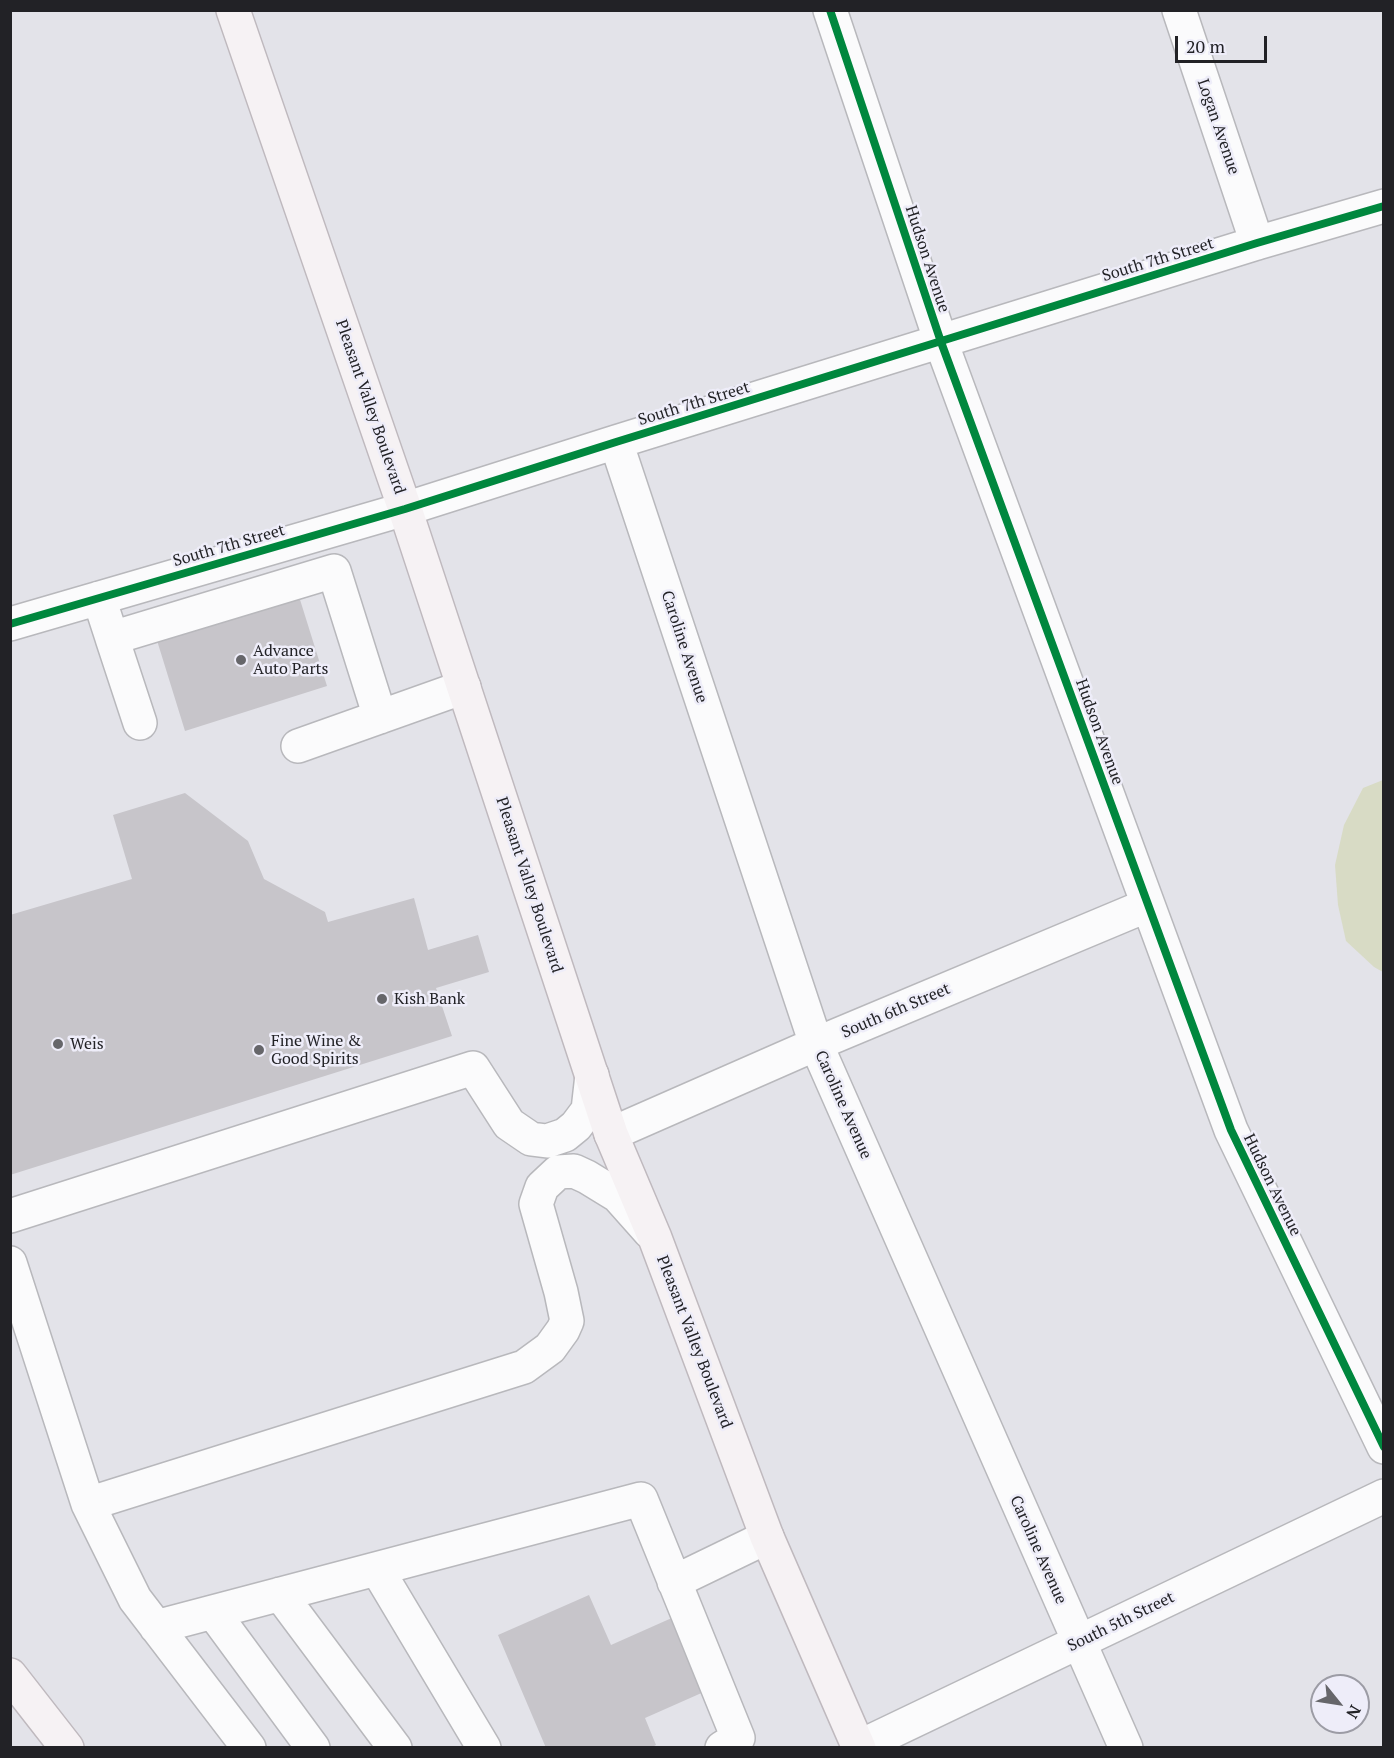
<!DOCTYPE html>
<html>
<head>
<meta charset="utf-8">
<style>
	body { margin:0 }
	#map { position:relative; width:1394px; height:1758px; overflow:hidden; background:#e3e3e9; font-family:"PT Serif",serif }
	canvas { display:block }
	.frame { position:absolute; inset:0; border:12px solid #222226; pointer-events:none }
	.north { position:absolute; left:1310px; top:1674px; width:60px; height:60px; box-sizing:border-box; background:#eeedf9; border:2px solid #9c9ca5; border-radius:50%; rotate:120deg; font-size:16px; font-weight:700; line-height:24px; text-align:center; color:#222226 }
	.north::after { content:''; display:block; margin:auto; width:21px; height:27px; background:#66666a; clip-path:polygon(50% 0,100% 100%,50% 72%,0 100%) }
	.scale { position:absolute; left:1175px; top:36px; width:92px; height:27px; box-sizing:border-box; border:3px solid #222226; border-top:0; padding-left:8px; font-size:18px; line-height:21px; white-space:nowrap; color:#222226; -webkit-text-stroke:4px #eeedf9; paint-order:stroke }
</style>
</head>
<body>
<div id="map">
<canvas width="1394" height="1758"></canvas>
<div class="frame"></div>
<div class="north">N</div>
<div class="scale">20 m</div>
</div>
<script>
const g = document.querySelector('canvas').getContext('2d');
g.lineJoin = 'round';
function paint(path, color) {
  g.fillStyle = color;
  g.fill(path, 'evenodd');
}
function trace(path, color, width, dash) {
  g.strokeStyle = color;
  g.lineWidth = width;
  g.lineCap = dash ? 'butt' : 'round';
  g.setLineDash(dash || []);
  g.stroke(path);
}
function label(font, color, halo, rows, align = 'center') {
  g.font = font + ' "PT Serif",serif';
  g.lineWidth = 5;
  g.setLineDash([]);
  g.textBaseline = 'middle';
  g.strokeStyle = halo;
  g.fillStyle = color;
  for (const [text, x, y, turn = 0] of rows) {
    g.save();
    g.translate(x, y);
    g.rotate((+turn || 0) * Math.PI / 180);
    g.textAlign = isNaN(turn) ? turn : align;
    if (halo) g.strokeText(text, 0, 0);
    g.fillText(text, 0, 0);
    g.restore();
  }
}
const green = new Path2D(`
	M1383,780V972L1374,967L1346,941L1338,905L1335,865L1344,825L1363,788Z`);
const building = new Path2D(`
	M297,590L327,686L185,731L155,634Z
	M185,793L248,841L264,879L325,912L328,922L414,898L428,950L478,935L489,972L436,988L452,1036L10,1175V915L132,879L113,815Z
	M589,1595L611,1645L674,1617L706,1691L645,1718L656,1745L650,1748H546L498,1635Z`);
const minor = new Path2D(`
	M830,10L941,342L1231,1130L1384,1447
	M1179,10L1257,243
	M616,442L816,1044L1126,1748
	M99,598L112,638L334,571L380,717
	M10,624L405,509L616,442L1257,243L1384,206
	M112,638L140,723
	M298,746L464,687
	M611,1134L816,1044L1148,905
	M10,1216L473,1068L509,1124L531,1139L547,1141L565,1135L576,1126L588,1110L592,1075
	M10,1263L88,1504L135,1599L249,1748
	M88,1504L524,1367L550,1348L563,1330L567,1321L561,1292L536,1204L542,1187L558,1172L574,1171L587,1177L618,1196L650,1232
	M377,1569L484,1748
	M674,1582L767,1537
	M280,1594L395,1748
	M213,1612L313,1748
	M156,1627L641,1499L738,1738L722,1748
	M859,1747L1384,1496`);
const major = new Path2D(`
	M233,10L405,509L611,1134L655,1238L767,1537L859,1748
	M10,1675L67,1748`);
const cycleway = new Path2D(`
	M830,10L941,342L1231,1130L1384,1447
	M10,624L405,509L616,442L1257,243L1384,206`);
const markers = [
	[241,660,6,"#66666a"],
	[382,999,6,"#66666a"],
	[58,1044,6,"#66666a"],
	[259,1050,6,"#66666a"]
];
const streetNames = [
	["Logan Avenue",1218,127,71],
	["Hudson Avenue",927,259,72],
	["South 7th Street",1158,260,-17],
	["South 7th Street",694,404,-17],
	["Pleasant Valley Boulevard",370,407,71],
	["South 7th Street",229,546,-16],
	["Caroline Avenue",684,647,72],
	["Hudson Avenue",1099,732,70],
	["Pleasant Valley Boulevard",529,885,72],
	["South 6th Street",896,1011,-23],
	["Caroline Avenue",843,1105,66],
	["Hudson Avenue",1272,1185,64],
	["Pleasant Valley Boulevard",694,1342,69],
	["Caroline Avenue",1038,1550,66],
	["South 5th Street",1121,1622,-26]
];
const poiNames = [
	["Advance",253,651],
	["Auto Parts",253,669],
	["Kish Bank",394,999],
	["Fine Wine &",271,1041],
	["Good Spirits",271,1059],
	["Weis",70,1044]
];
paint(green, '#d8dbc5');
paint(building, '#c7c5ca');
trace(minor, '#b8b8bc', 36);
trace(major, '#bfb9be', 36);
trace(minor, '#fbfbfc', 33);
trace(major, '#f6f2f4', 33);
trace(cycleway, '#00873e', 8);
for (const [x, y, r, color] of markers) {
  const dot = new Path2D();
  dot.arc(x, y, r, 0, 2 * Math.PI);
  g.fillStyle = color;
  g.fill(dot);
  trace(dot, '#eeedf9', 2);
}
label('16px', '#222226', '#eeedf9', streetNames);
label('16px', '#222226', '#eeedf9', poiNames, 'left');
</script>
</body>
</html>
